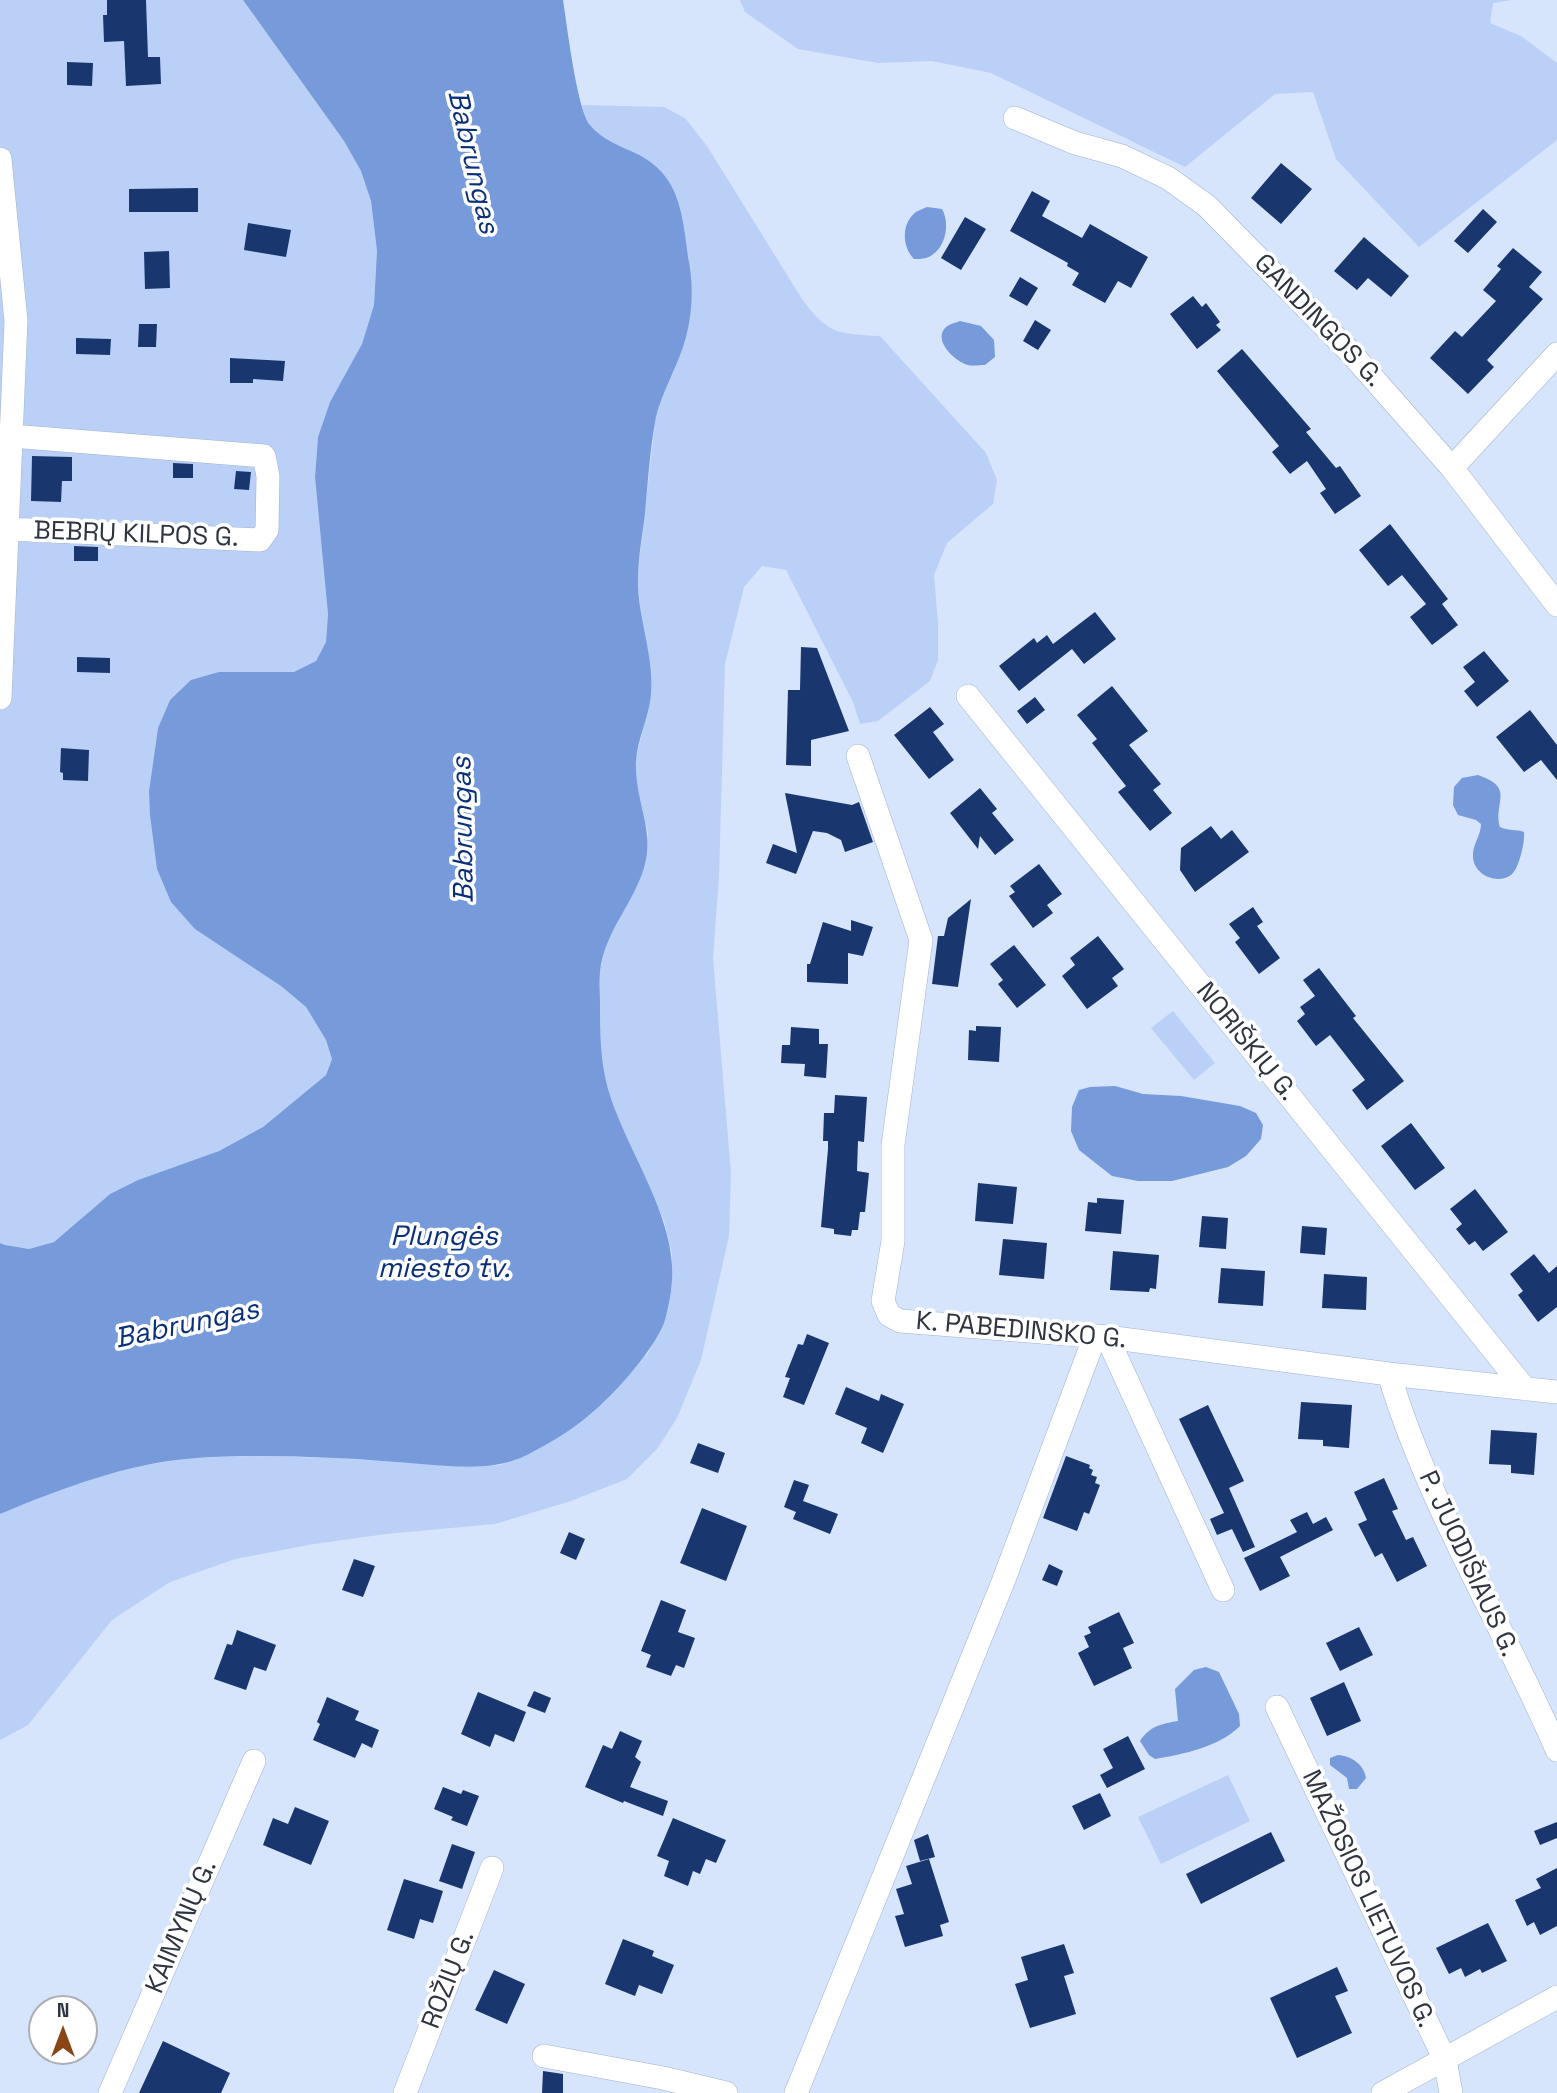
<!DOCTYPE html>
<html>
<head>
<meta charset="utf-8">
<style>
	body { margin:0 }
	#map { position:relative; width:1557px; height:2093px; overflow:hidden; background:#d6e4fc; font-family:"Space Grotesk",sans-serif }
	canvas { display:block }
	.north { position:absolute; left:28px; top:1995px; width:70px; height:70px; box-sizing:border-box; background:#fff; border:2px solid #abaeb3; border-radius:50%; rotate:0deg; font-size:19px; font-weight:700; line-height:28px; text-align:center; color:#2e3440 }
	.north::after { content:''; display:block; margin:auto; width:24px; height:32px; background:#894615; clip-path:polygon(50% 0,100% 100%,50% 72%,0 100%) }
</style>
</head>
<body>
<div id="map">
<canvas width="1557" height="2093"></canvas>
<div class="north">N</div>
</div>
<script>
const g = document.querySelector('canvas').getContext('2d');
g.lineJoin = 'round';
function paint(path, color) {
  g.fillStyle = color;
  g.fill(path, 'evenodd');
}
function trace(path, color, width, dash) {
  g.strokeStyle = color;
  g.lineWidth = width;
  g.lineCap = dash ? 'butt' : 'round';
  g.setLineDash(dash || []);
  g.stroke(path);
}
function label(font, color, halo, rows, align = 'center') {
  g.font = font + ' "Space Grotesk",sans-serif';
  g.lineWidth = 7;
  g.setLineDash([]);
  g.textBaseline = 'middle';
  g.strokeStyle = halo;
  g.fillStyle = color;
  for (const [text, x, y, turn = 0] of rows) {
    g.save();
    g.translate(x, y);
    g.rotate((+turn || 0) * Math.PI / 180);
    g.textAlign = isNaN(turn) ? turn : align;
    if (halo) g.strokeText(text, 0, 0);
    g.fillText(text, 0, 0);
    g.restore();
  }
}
const green = new Path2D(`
	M0,0H243L344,141L361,171L371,201L377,251L374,305L362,344L330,402L318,437L315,477L328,614L326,642L316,661L294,672H219L170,700L158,728L149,791L281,986L306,1007L326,1040L332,1058L326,1075L263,1127L219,1151L138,1180L110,1194L54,1242L29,1249L5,1245L0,1243Z
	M740,0H1511L1493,3L1490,23L1521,36L1557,63V140L1419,247L1336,159L1313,92L1275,94L1185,167L991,73L932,61L878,63L798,49L745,12Z
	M582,105L664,107L685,118L707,146L802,299C828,334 837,334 880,336L986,453L997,480L993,504L947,543L934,575L938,623V660L930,681L878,721L860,724L853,702L786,570L762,566L744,587L725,664L719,877L713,958L731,1173L729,1236L701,1360L677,1418L657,1449L627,1479L571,1501L495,1524L386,1534L314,1544L235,1559L170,1582L112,1620L28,1725L0,1740V1514L87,1479L141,1466L189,1458L251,1456L337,1458L470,1467L501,1465L625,1379L648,1353L664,1322L672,1287V1254L664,1221L620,1124L606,1085L600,1049V972L605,946L639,882L648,834L636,782V758L651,696L637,580L655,423L662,392L681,352L616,145C595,132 588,130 582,105Z
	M1173,1011L1215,1063L1194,1080L1151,1028Z
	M1228,1775L1250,1821L1161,1864L1138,1817Z`);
const water = new Path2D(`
	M243,0H563C567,25 577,109 590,125C601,139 620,146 635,153C682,175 682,216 689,262C694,290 692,320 683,347C675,371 662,392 656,417C650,448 648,481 645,513C642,538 637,563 638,588C640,623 654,659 651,694C649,719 635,743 636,768C636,797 650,824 647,853C642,896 604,928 600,972C599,982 600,993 600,1004C600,1033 600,1061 608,1089C627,1154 682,1223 671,1292C669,1302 667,1314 664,1323C651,1355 609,1400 582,1421C568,1432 551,1442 536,1450C501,1472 461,1467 421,1464C393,1462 364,1459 335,1458C289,1456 242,1455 196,1458C127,1463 63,1488 0,1514V1243L5,1245L29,1249L54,1242L110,1194L138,1180L219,1151L263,1127L326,1075L332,1059L326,1040L306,1007L281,986L195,929L171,902L157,869L150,815L149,791L158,728L170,700L191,680L219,672H294L316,661L326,642L328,614L315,477L318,437L330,402L362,344L374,305L377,251L371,201L361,171L344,141Z
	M927,207L942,209C951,225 945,252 926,258C922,259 918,259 914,259C902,247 901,223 916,212C919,210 923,209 927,207Z
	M960,321L981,326L994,340L995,357L985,365C978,365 969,367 963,363C952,358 934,340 945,328C949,324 955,323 960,321Z
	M1478,775C1516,788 1493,802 1500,827C1508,831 1516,829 1524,832C1525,842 1519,869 1511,875C1497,885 1474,875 1473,857C1472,845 1481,836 1481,824L1476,820L1458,815L1453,805L1454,787L1462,778Z
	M1115,1086L1143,1094L1181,1096L1240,1106L1256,1113L1263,1125L1261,1139L1246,1156L1228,1167L1172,1181H1138L1112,1176L1079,1150L1071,1131L1072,1107L1079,1090L1090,1087Z
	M1206,1667L1219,1672L1239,1714L1240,1726C1219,1747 1184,1754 1155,1759L1149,1755L1140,1741C1150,1726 1161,1724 1178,1721L1175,1689L1194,1670Z
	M1338,1755C1351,1756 1364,1764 1366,1778L1357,1789H1349L1347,1778L1330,1765V1758Z`);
const building = new Path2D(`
	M107,0H146L148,57H160L161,84L126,86L124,41L104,42L103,15H107Z
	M67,62L93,63L92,86L67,85Z
	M1281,163L1312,189L1281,224L1251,198Z
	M198,188V212H129V189Z
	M1032,191L1050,201L1042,216L1082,238L1090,224L1148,257L1131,288L1118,281L1105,303L1072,285L1079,273L1067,266L1068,263L1010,231Z
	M1483,209L1497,222L1468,253L1454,241Z
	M965,217L986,229L961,270L941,258Z
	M248,223L291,230L286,257L244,250Z
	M1364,237L1409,276L1391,297L1368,278L1357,290L1334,271Z
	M1513,248L1542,272L1529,287L1543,299L1487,360L1494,367L1468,394L1430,358L1455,331L1462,337L1496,301L1483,290L1501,269L1497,266Z
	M169,251L170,288L145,289L144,252Z
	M1020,277L1038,288L1027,306L1009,296Z
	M1193,296L1202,307L1206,303L1220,322L1216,325L1221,330L1197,349L1170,314Z
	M1035,320L1051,330L1038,350L1023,341Z
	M139,324H157L156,347H138Z
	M76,338L111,339L110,355L76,354Z
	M1242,349L1311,429L1306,432L1336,468L1340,466L1361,496L1335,514L1320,493L1326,489L1307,461L1290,474L1272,452L1279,446L1217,371Z
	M230,358L285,361L283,381L253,379V383H230Z
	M32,456L72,457V481H62L61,502L31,501Z
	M173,463L193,464V478H173Z
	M236,471L251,472L249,490L234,489Z
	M1390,524L1448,599L1442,604L1458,625L1432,645L1410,617L1426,604L1402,575L1388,586L1359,550Z
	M74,546L98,547V561H74Z
	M1095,612L1116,639L1084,664L1072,649L1019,691L999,666L1034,638L1037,643L1047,635L1053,644Z
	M801,647L817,648L849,731L811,740V766L786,765L788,690H800Z
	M1484,651L1509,681L1477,707L1464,691L1475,682L1463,667Z
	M77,657L110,658V673L77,672Z
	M1112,686L1148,731L1129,745L1161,784L1153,790L1172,813L1150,831L1118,792L1126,786L1092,743L1097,739L1077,715Z
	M1035,697L1045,710L1027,724L1017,711Z
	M930,707L944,724L933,732L954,760L929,779L894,735Z
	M1530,710L1557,745V780L1541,760L1524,772L1496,737Z
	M61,748L89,750L88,781L63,780V773L60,772Z
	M980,788L997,809L992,813L1014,840L995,855L980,836L978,849L950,813Z
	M785,793L852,805L859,802L873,842L845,852L841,840L827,833L813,831L796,874L766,863L773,844L797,853Z
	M1211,826L1221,839L1232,830L1249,852L1195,892L1180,870L1181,848Z
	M1039,864L1062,894L1047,905L1053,913L1033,928L1009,896L1015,892L1010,886Z
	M971,899L958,987L932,984L938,936H944L948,918Z
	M1253,907L1263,922L1257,926L1280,958L1259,974L1235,942L1240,938L1229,924Z
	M851,920L873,927L863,956L848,953V984L807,982V964H810L823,922L851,931Z
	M1098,936L1124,969L1112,978L1118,986L1087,1009L1062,976L1075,965L1070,958Z
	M1014,945L1046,985L1017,1008L998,984L1003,980L990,964Z
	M1319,968L1356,1016L1353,1018L1404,1081L1367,1110L1352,1090L1365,1080L1330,1035L1316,1046L1297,1021L1305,1014L1300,1007L1315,996L1303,980Z
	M976,1026L1001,1027L999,1062L968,1060L969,1030L976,1031Z
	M791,1027L819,1029V1044H828L826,1078L804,1076L805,1064L781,1063L782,1045H790Z
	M835,1095L867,1097L864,1142L858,1141L857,1171L869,1173L865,1212H860L858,1230H852L851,1236L834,1234V1229L821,1227L828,1149V1141H823L824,1113H834Z
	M1411,1123L1445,1168L1415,1190L1381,1146Z
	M978,1183L1017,1187L1013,1224L975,1221Z
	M1475,1189L1508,1232L1483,1251L1475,1241L1469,1245L1456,1229L1462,1224L1450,1209Z
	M1097,1198L1124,1200L1121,1234L1085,1231L1088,1202L1097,1203Z
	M1202,1216L1228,1218L1226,1249L1199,1247Z
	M1302,1226L1327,1228L1325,1255L1300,1253Z
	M1003,1239L1047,1243L1044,1279L999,1275Z
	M1113,1251L1159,1255L1156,1289L1150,1288L1149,1292L1110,1290Z
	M1534,1254L1549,1273L1557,1266V1307L1538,1322L1518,1295L1523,1291L1510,1274Z
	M1221,1268L1265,1271L1263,1306L1218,1303Z
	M1324,1274L1367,1277L1366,1310L1322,1308Z
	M807,1334L829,1343L804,1405L783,1397L790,1378L785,1377L798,1344L803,1345Z
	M846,1387L879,1401L881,1394L904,1404L883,1453L861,1443L867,1428L835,1414Z
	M1301,1402L1352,1405L1349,1448L1323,1446V1440L1298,1439Z
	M1208,1405L1244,1481L1229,1488L1255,1547L1243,1552L1232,1529L1217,1535L1210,1519L1224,1513L1179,1419Z
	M1491,1430L1537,1433L1534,1475L1511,1473V1465L1489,1464Z
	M698,1443L725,1453L718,1473L690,1463Z
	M1066,1456L1090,1465L1089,1468L1093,1470L1091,1475L1097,1477L1095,1483L1100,1485L1089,1514L1084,1512L1077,1531L1043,1518Z
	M1384,1478L1398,1509L1392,1511L1406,1540L1413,1537L1427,1566L1397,1582L1382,1553L1375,1557L1358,1524L1367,1520L1354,1492Z
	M794,1480L809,1485L803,1501L838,1514L830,1534L793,1519L796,1512L784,1507Z
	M702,1508L747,1526L726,1581L680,1563Z
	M1307,1512L1313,1524L1326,1517L1333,1530L1280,1557L1290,1576L1260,1591L1244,1558L1297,1532L1290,1520Z
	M569,1532L585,1539L576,1560L560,1553Z
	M354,1559L375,1566L363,1597L342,1590Z
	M1049,1564L1063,1571L1057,1586L1042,1580Z
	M661,1600L686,1610L678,1632L695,1638L684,1668L676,1665L671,1676L646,1667L651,1655L641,1651Z
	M1119,1612L1134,1643L1123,1648L1132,1668L1094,1686L1078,1653L1089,1647L1084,1636L1091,1633L1088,1627Z
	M1359,1627L1373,1655L1340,1671L1326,1643Z
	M237,1630L276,1645L266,1671L254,1667L246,1690L214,1679L227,1644L232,1645Z
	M1344,1682L1361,1721L1327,1736L1310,1698Z
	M534,1691L551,1698L545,1713L527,1706Z
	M478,1692L526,1712L514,1742L495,1734L490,1747L461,1734Z
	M327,1697L359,1711L355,1720L379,1730L372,1748L362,1743L355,1758L313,1740L320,1724L317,1722Z
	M620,1731L642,1741L635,1757L641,1762L630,1787L668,1801L663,1816L624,1801L623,1803L585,1787L603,1745L612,1749Z
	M1128,1736L1145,1769L1107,1788L1100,1775L1113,1768L1103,1749Z
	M443,1787L461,1794L463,1790L479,1796L467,1826L451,1820L453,1817L434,1809Z
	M1100,1793L1111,1816L1084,1830L1072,1806Z
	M295,1807L329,1821L311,1865L263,1845L273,1818L288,1824Z
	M673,1818L726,1840L716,1863L706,1859L700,1874L693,1871L688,1886L664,1876L669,1861L657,1856Z
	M1557,1822V1838L1540,1845L1534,1831Z
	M1271,1832L1285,1861L1201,1904L1186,1874Z
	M928,1834L935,1857L920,1861L914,1840Z
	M452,1844L475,1852L462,1889L439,1881Z
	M929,1859L949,1922L940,1925L943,1936L905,1947L895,1916L904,1914L896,1889L912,1884L906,1866Z
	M1557,1868V1926L1540,1935L1534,1922L1527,1926L1515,1900L1541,1888L1536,1879Z
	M404,1879L443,1891L433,1923L420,1919L414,1939L387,1930Z
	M1488,1923L1507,1961L1482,1973L1480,1969L1465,1977L1461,1968L1449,1974L1436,1948Z
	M623,1939L654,1951L652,1956L674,1965L662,1994L639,1985L635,1996L605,1984Z
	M1064,1944L1074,1973L1064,1976L1076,2014L1030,2028L1015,1984L1028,1980L1021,1957Z
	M1337,1967L1348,1991L1335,1996L1352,2033L1297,2058L1270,1998Z
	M494,1970L525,1984L507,2024L475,2010Z
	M163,2041L230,2073L221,2093H139Z
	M543,2071L563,2074V2093H542Z`);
const street = new Path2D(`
	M1015,118L1075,143L1122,156L1168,178L1207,206L1350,352L1452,468L1557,605
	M0,159L16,321L0,698
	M1452,468L1557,354
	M7,529L260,540L267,530L268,476L264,456L11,436
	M968,696L1525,1389
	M858,756L921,940L893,1145V1241L883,1301L889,1315L900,1321L1107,1337L1389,1374L1557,1392
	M1107,1337L1223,1590
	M1389,1374C1429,1507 1503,1624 1557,1750
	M1277,1707L1445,2060L1451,2093
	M544,2056L663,2078L726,2093
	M110,2093L254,1761
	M405,2093L492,1868
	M796,2093L1003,1582L1095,1336
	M1383,2093L1557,1997`);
const streetNames = [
	["GANDINGOS G.",1318,321,46],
	["BEBRŲ KILPOS G.",136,535,2],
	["NORIŠKIŲ G.",1246,1042,51],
	["K. PABEDINSKO G.",1021,1331,5],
	["P. JUODIŠIAUS G.",1468,1564,65],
	["MAŽOSIOS LIETUVOS G.",1368,1899,65],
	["KAIMYNŲ G.",182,1927,-67],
	["ROŽIŲ G.",449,1980,-69]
];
const waterNames = [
	["Babrungas",472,162,77],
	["Babrungas",464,830,-91],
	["Plungės",444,1237],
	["miesto tv.",444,1269],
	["Babrungas",187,1325,-12]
];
paint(green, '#bbd0f6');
paint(water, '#769ada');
paint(building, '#19366e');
trace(street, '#a1b2ce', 24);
trace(street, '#fff', 23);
label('26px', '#2e3440', '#fff', streetNames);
label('italic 28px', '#0a307b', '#fff', waterNames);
</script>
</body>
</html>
